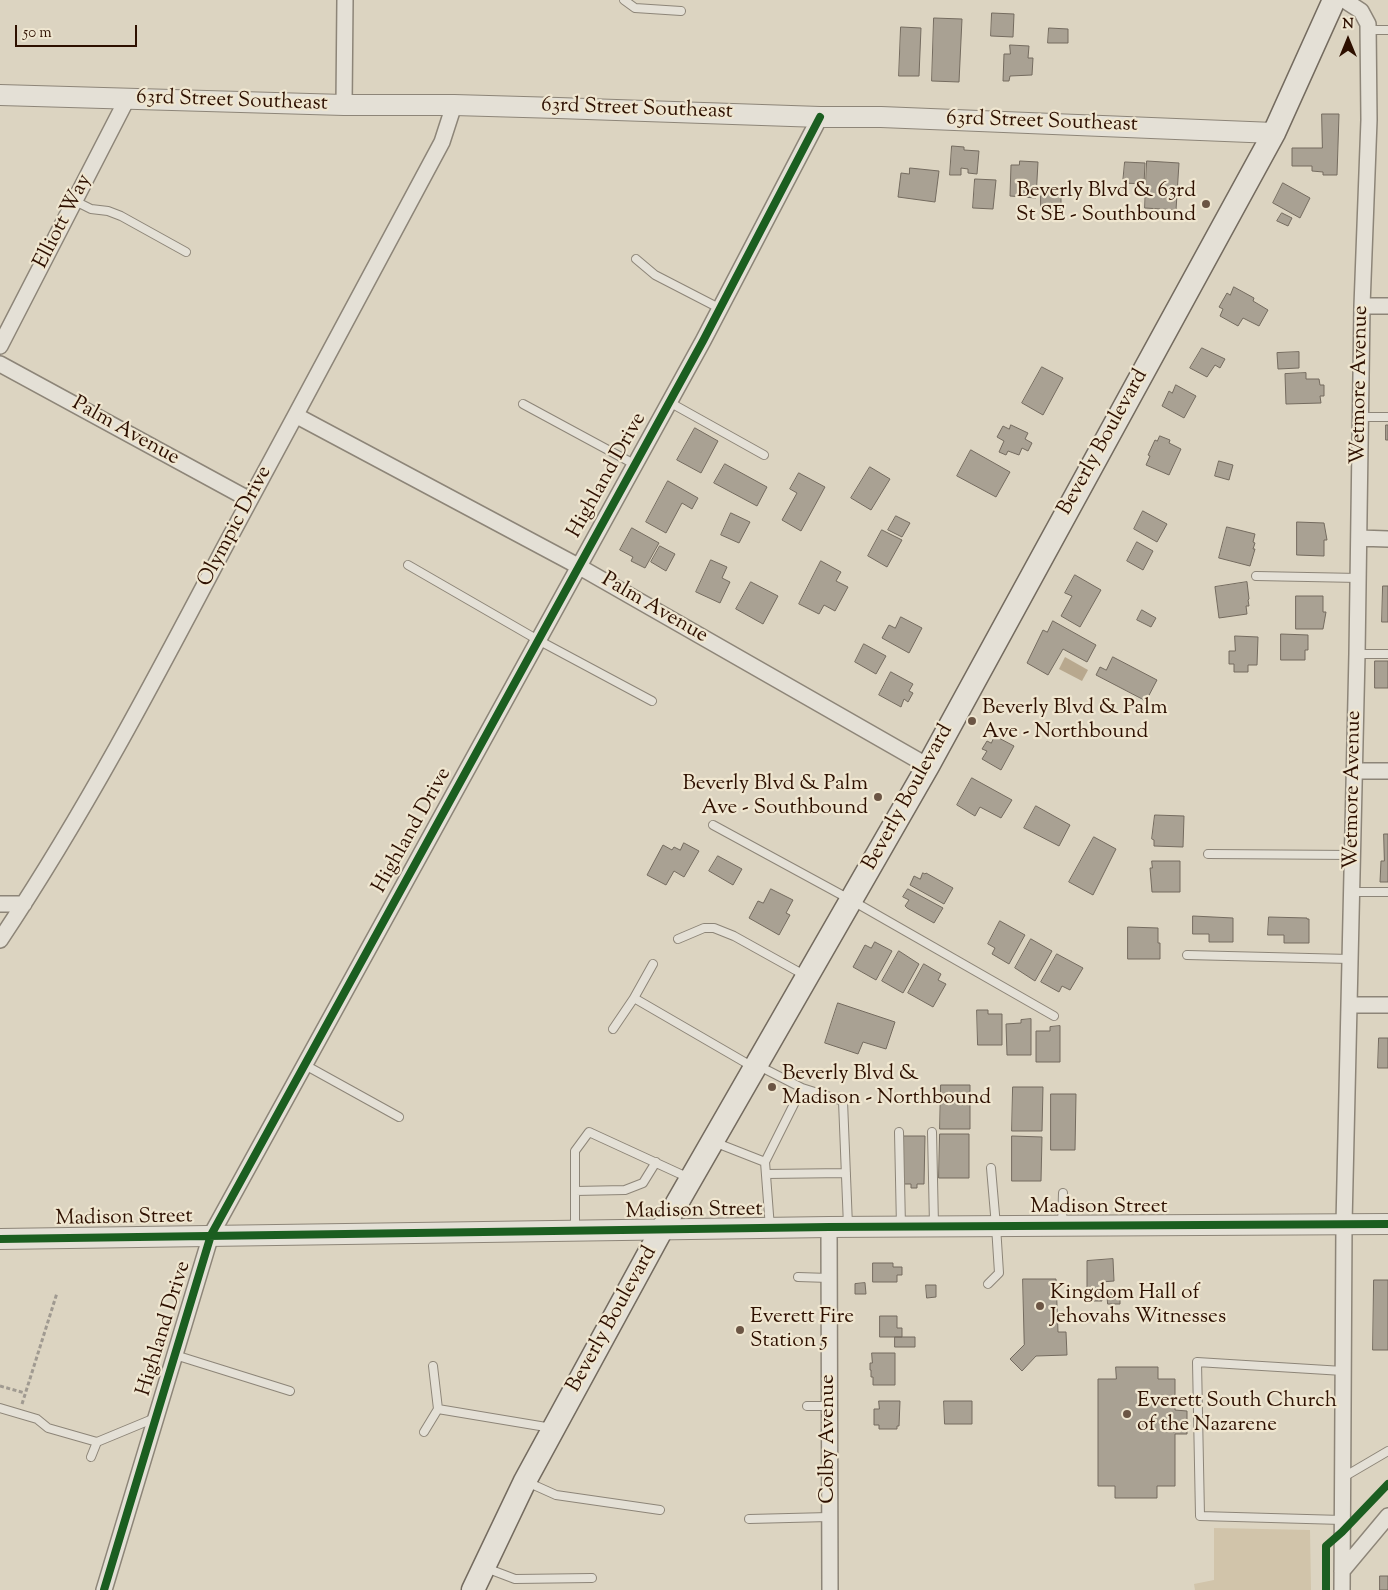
<!DOCTYPE html>
<html>
<head>
<meta charset="utf-8">
<style>
	body { margin:0 }
	#map { position:relative; width:1388px; height:1590px; overflow:hidden; background:#dcd4c1; font-family:"Sorts Mill Goudy",serif }
	canvas { display:block }
	.north { position:absolute; left:1323px; top:15px; width:50px; height:50px; -webkit-text-stroke:4px #efe6d0; paint-order:stroke; rotate:0deg; font-size:14px; font-weight:700; line-height:20px; text-align:center; color:#2e1000 }
	.north::after { content:''; display:block; margin:auto; width:18px; height:22px; background:#2e1000; clip-path:polygon(50% 0,100% 100%,50% 72%,0 100%) }
	.scale { position:absolute; left:15px; top:25px; width:122px; height:22px; box-sizing:border-box; border:2px solid #2e1000; border-top:0; padding-left:6px; font-size:15px; line-height:18px; white-space:nowrap; color:#2e1000; -webkit-text-stroke:4px #efe6d0; paint-order:stroke }
</style>
</head>
<body>
<div id="map">
<canvas width="1388" height="1590"></canvas>
<div class="north">N</div>
<div class="scale">50 m</div>
</div>
<script>
const g = document.querySelector('canvas').getContext('2d');
g.lineJoin = 'round';
function paint(path, color) {
  g.fillStyle = color;
  g.fill(path, 'evenodd');
}
function trace(path, color, width, dash) {
  g.strokeStyle = color;
  g.lineWidth = width;
  g.lineCap = dash ? 'butt' : 'round';
  g.setLineDash(dash || []);
  g.stroke(path);
}
function label(font, color, halo, rows, align = 'center') {
  g.font = font + ' "Sorts Mill Goudy",serif';
  g.lineWidth = 4.5;
  g.setLineDash([]);
  g.textBaseline = 'middle';
  g.strokeStyle = halo;
  g.fillStyle = color;
  for (const [text, x, y, turn = 0] of rows) {
    g.save();
    g.translate(x, y);
    g.rotate((+turn || 0) * Math.PI / 180);
    g.textAlign = isNaN(turn) ? turn : align;
    if (halo) g.strokeText(text, 0, 0);
    g.fillText(text, 0, 0);
    g.restore();
  }
}
const green = new Path2D(`
	M1214,1528L1310,1530L1311,1590H1195L1194,1584L1214,1580Z`);
const water = new Path2D(`
	M1065,657L1088,670L1082,681L1059,669Z`);
const building = new Path2D(`
	M992,13L1014,14L1013,37L991,36Z
	M934,18L962,19L959,82L932,81Z
	M901,27L921,28L919,76H899Z
	M1049,28L1068,29V43H1048Z
	M1010,45L1029,46L1028,58H1033L1032,75L1010,76L1009,81H1003L1004,54H1010Z
	M1322,114H1339L1337,175H1323V172L1312,171V166H1292V148H1322Z
	M952,146L964,147V150L979,151L977,174L968,173V169L961,168V175H950Z
	M1020,161L1038,162L1036,198L1010,196L1011,165H1019Z
	M1147,161L1179,163L1176,210L1145,208Z
	M1125,162L1145,163L1144,184L1123,183Z
	M910,168L939,171L935,202L898,197L901,173L909,174Z
	M975,179L996,180L993,209L973,208Z
	M1283,183L1310,198L1300,218L1273,203Z
	M1041,192L1061,193V212L1041,211Z
	M1282,213L1292,218L1288,226L1277,221Z
	M1234,287L1254,298L1253,301L1268,310L1259,326L1243,318L1238,326L1220,316L1223,309L1219,307L1227,293L1230,295Z
	M1202,348L1225,359L1220,368L1215,365L1207,377L1190,368Z
	M1299,352V368L1278,369L1277,353Z
	M1042,367L1063,378L1043,415L1022,403Z
	M1306,373V379H1319L1320,385H1324V396H1320L1321,403L1286,404L1285,374Z
	M1176,385L1196,396L1184,418L1162,406L1169,391L1172,393Z
	M1011,425L1028,433L1025,439L1032,443L1028,451L1022,448L1019,455L1008,451L1006,455L999,452L1004,441L997,437L1003,426L1009,429Z
	M1386,425H1388V440H1386Z
	M695,428L718,441L701,473L677,460Z
	M1160,436L1170,440L1169,443L1181,449L1169,475L1146,465L1150,456L1148,455L1155,440L1157,441Z
	M971,450L1010,472L996,497L957,476Z
	M1219,461L1233,465L1229,480L1215,476Z
	M725,464L767,487L757,506L714,483Z
	M870,467L890,479L871,510L851,498Z
	M799,473L825,487L801,531L782,520L797,493L790,489Z
	M668,481L698,498L692,509L682,503L666,533L646,522Z
	M1143,511L1167,524L1157,542L1134,529Z
	M731,513L750,522L739,543L721,535Z
	M896,516L910,523L902,537L888,530Z
	M1297,522L1324,523L1327,540H1324V556L1297,555Z
	M1227,527L1255,534L1253,542L1255,543L1253,549H1255L1250,566L1219,558Z
	M632,528L659,543L645,568L631,561L633,557L620,550Z
	M882,530L902,540L887,567L868,556Z
	M1137,542L1153,551L1143,570L1127,561Z
	M660,546L675,554L666,571L651,562Z
	M711,560L727,567L722,578L730,582L720,603L696,592Z
	M821,561L841,572L836,581L848,587L835,611L824,605L819,614L799,604Z
	M1075,575L1101,590L1080,627L1061,616L1072,596L1065,593Z
	M751,582L778,596L763,624L736,609Z
	M1247,582L1249,599L1248,600L1249,606H1246L1247,614L1219,618L1215,587Z
	M1383,586H1388V622H1382Z
	M1296,596H1323V612H1326L1323,629H1296Z
	M1142,610L1156,618L1151,627L1137,620Z
	M901,617L922,628L909,653L882,638L889,625L895,628Z
	M1053,621L1096,645L1087,662L1063,649L1048,675L1027,663L1043,630L1047,632Z
	M1281,634L1308,635V650H1305V660H1281Z
	M1235,636L1258,637L1257,665H1248V672H1234V664H1229V651H1235Z
	M864,644L886,656L876,674L855,662Z
	M1113,657L1157,680L1146,701L1096,675L1100,667L1106,670Z
	M1375,661H1388V688H1375Z
	M891,672L913,684L909,691L913,693L908,702L904,699L901,707L879,695Z
	M995,736L1014,746L1001,770L982,759L987,751L982,749L987,741L991,743Z
	M972,778L1012,800L1001,818L980,807L975,816L957,805Z
	M1036,806L1070,825L1059,846L1024,828Z
	M1155,815L1184,816L1183,847L1154,846V840L1152,839Z
	M1384,834H1388V882H1380L1381,861H1384Z
	M1094,837L1116,849L1093,895L1069,882Z
	M684,843L699,851L684,877L674,871L666,885L647,875L663,845L672,850L674,847L680,850Z
	M718,856L742,869L733,885L709,871Z
	M1152,861H1180V892H1152L1150,868H1152Z
	M923,873L925,874L926,873L953,888L944,904L910,885L914,876L920,879Z
	M771,889L793,900L786,913L790,915L779,935L749,918L758,901L763,903Z
	M908,889L943,908L934,923L907,908L905,906L909,900L903,897Z
	M1193,916L1233,918V942H1209V934H1193Z
	M1269,917L1307,918V919H1309V943H1284V935H1268Z
	M1000,921L1025,935L1009,964L992,954L995,948L988,944Z
	M1128,927L1158,928V943H1160V959H1128Z
	M1031,939L1052,951L1035,981L1015,968Z
	M875,942L892,951L876,980L853,967L865,945L871,948Z
	M899,951L919,964L903,993L882,981Z
	M1057,954L1083,968L1070,990L1062,986L1059,992L1041,982Z
	M924,964L941,974L938,980L946,984L933,1007L908,993Z
	M838,1003L895,1022L886,1049L863,1042L858,1054L825,1043Z
	M977,1010H988V1014H1002V1045H978Z
	M1031,1019V1055H1007L1006,1024L1021,1023V1020Z
	M1060,1026V1062H1036V1031H1050V1027Z
	M1379,1038H1388V1068H1378Z
	M941,1085H970V1129H940Z
	M1013,1087H1043L1042,1131H1012Z
	M1051,1094H1076L1075,1150H1051Z
	M940,1134H969V1178H939Z
	M901,1136H925L924,1184H917V1188H911V1184H903Z
	M1012,1136L1042,1137L1041,1181H1012Z
	M1113,1259L1114,1281L1101,1282L1102,1301H1087V1261Z
	M873,1263H893V1267H902V1275H897V1282H873Z
	M1023,1279H1056L1058,1332H1066L1067,1355L1036,1356L1022,1371L1010,1359L1024,1345Z
	M1374,1280H1388V1350H1373Z
	M865,1283L866,1294H855V1284Z
	M926,1285H936V1297L927,1298Z
	M1107,1289H1120V1304H1108Z
	M880,1316H897V1328H902V1337H880Z
	M895,1337H915V1347H895Z
	M872,1353H895V1385H873V1377H871V1370H870V1363H872Z
	M1116,1367H1158V1379H1175V1410L1187,1411V1434H1175V1486H1157V1498H1115V1486H1098V1379H1116Z
	M879,1401H900L899,1426H897V1429H879V1425H874V1409H879Z
	M944,1401H972V1424H945Z
	M1380,1576H1388V1590H1380Z`);
const path = new Path2D(`
	M0,1386L25,1393
	M22,1404L57,1293`);
const service = new Path2D(`
	M624,0L635,8L681,11
	M1368,30H1388
	M75,201L91,209L108,211L121,216L186,252
	M636,259L655,275L719,308
	M669,402L764,455
	M523,404L634,464
	M1361,417H1388
	M408,565L538,640L652,701
	M1256,576L1359,578
	M1357,654H1388
	M713,825L851,900L1054,1016
	M1208,854L1353,855
	M1352,892H1388
	M678,939L704,928H714L734,936L806,976
	M1187,955L1350,959
	M653,964L634,998L753,1067
	M613,1029L634,998
	M305,1065L399,1117
	M759,1066L802,1088L765,1162
	M802,1088L843,1101L848,1226
	M899,1132L901,1227
	M932,1132L934,1225
	M714,1142L765,1162L770,1228
	M766,1174L846,1173
	M575,1191L625,1190L643,1183L656,1162
	M1062,1226L1063,1193
	M575,1230V1151L589,1132L689,1178
	M798,1277L829,1278
	M988,1284L999,1273L996,1226L991,1168
	M175,1355L290,1391
	M807,1406H829
	M0,1408L37,1419L48,1428L97,1442L91,1457
	M438,1409L552,1428
	M424,1432L438,1409L433,1366
	M97,1442L155,1418
	M1342,1478L1388,1451
	M527,1482L556,1495L660,1510
	M749,1519L829,1517
	M1342,1520L1200,1516L1197,1362L1343,1371
	M486,1568L515,1579L592,1578`);
const minor = new Path2D(`
	M344,105L345,0
	M1362,306H1388
	M0,346L127,99
	M0,364L250,500
	M297,416L578,566L928,766
	M1359,538L1388,539
	M1355,771H1388
	M0,904H24
	M0,940C83,816 153,683 223,550C296,414 370,278 442,142L454,105
	M1350,1005H1388
	M829,1227L830,1590
	M1342,1571L1388,1516
	M104,1590L211,1235L703,341L820,117
	M1342,1590L1344,1224L1357,654L1362,306L1369,120L1368,24L1361,11L1344,0`);
const tertiary = new Path2D(`
	M0,95L344,105H454L558,108L820,117H881L1274,133
	M0,1239L829,1227L1388,1224`);
const secondary = new Path2D(`
	M473,1590L525,1481L661,1231L928,766L1274,133L1334,0`);
const cycleway = new Path2D(`
	M0,1239L829,1227L1388,1224
	M104,1590L211,1235L703,341L820,117
	M1326,1590V1546L1342,1532L1388,1484`);
const markers = [
	[1206,204,5,"#6b5544"],
	[972,721,5,"#6b5544"],
	[878,797,5,"#6b5544"],
	[772,1087,5,"#6b5544"],
	[1040,1306,5,"#6b5544"],
	[740,1330,5,"#6b5544"],
	[1127,1414,5,"#6b5544"]
];
const streetNames = [
	["63rd Street Southeast",232,102,2],
	["63rd Street Southeast",637,110,2],
	["63rd Street Southeast",1042,123,2],
	["Elliott Way",64,222,-63],
	["Wetmore Avenue",1361,385,-89],
	["Palm Avenue",125,432,29],
	["Beverly Boulevard",1104,443,-61],
	["Highland Drive",608,476,-61],
	["Olympic Drive",236,527,-62],
	["Palm Avenue",654,609,30],
	["Wetmore Avenue",1354,790,-89],
	["Beverly Boulevard",909,798,-61],
	["Highland Drive",413,831,-61],
	["Madison Street",1099,1208],
	["Madison Street",694,1212,-1],
	["Madison Street",124,1219,-1],
	["Beverly Boulevard",613,1320,-61],
	["Highland Drive",165,1329,-73],
	["Colby Avenue",829,1439,-90]
];
const poiNames = [
	["Beverly Blvd & 63rd",1196,192,"right"],
	["St SE - Southbound",1196,216,"right"],
	["Beverly Blvd & Palm",982,709],
	["Ave - Northbound",982,733],
	["Beverly Blvd & Palm",868,785,"right"],
	["Ave - Southbound",868,809,"right"],
	["Beverly Blvd &",782,1075],
	["Madison - Northbound",782,1099],
	["Kingdom Hall of",1050,1294],
	["Jehovahs Witnesses",1050,1318],
	["Everett Fire",750,1318],
	["Station 5",750,1342],
	["Everett South Church",1137,1402],
	["of the Nazarene",1137,1426]
];
paint(green, '#d1c4aa');
paint(water, '#b8a88e');
paint(building, '#a9a193');
trace(building, '#746b5f', 1);
trace(service, '#8d8578', 10);
trace(minor, '#8d8578', 18);
trace(tertiary, '#8d8578', 22);
trace(secondary, '#746b5f', 25);
trace(path, '#a09a91', 3, [4, 2.5]);
trace(service, '#e4e0d6', 8);
trace(minor, '#e4e0d6', 15);
trace(tertiary, '#e4e0d6', 20);
trace(secondary, '#e4e0d6', 22);
trace(cycleway, '#1b5e20', 8);
for (const [x, y, r, color] of markers) {
  const dot = new Path2D();
  dot.arc(x, y, r, 0, 2 * Math.PI);
  g.fillStyle = color;
  g.fill(dot);
  trace(dot, '#efe6d0', 2);
}
label('21px', '#2e1000', '#efe6d0', streetNames);
label('21px', '#2e1000', '#efe6d0', poiNames, 'left');
</script>
</body>
</html>
